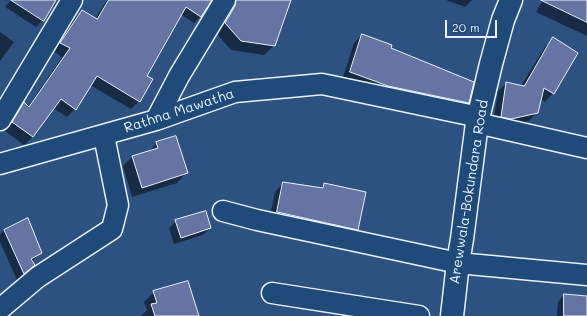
<!DOCTYPE html>
<html>
<head>
<meta charset="utf-8">
<style>
	body { margin:0 }
	#map { position:relative; width:587px; height:316px; overflow:hidden; background:#2d5282; font-family:Mali,sans-serif }
	canvas { display:block }
	.scale { position:absolute; left:445px; top:20px; width:52px; height:18px; box-sizing:border-box; border:2px solid #e8f1f8; border-top:0; padding-left:5px; font-size:12px; line-height:14px; white-space:nowrap; color:#e8f1f8; -webkit-text-stroke:3px #1f4a7a; paint-order:stroke }
</style>
</head>
<body>
<div id="map">
<canvas width="587" height="316"></canvas>
<div class="scale">20 m</div>
</div>
<script>
const g = document.querySelector('canvas').getContext('2d');
g.lineJoin = 'round';
function paint(path, color) {
  g.fillStyle = color;
  g.fill(path, 'evenodd');
}
function trace(path, color, width, dash) {
  g.strokeStyle = color;
  g.lineWidth = width;
  g.lineCap = dash ? 'butt' : 'round';
  g.setLineDash(dash || []);
  g.stroke(path);
}
function label(font, color, halo, rows, align = 'center') {
  g.font = font + ' Mali,sans-serif';
  g.lineWidth = 3;
  g.setLineDash([]);
  g.textBaseline = 'middle';
  g.strokeStyle = halo;
  g.fillStyle = color;
  for (const [text, x, y, turn = 0] of rows) {
    g.save();
    g.translate(x, y);
    g.rotate((+turn || 0) * Math.PI / 180);
    g.textAlign = isNaN(turn) ? turn : align;
    if (halo) g.strokeText(text, 0, 0);
    g.fillText(text, 0, 0);
    g.restore();
  }
}
const shadow = new Path2D(`
	M11,0H55L43,20L36,27L5,7Z
	M107,0H137L146,76L139,101L131,109L90,85L75,109L67,117L53,108L33,137L24,145L5,131L16,112L24,104L28,107L62,57L53,51L74,19L82,11L95,19Z
	M163,0H211L201,16L194,23L182,15Z
	M232,0H288L274,46L264,55L231,50L216,33Z
	M446,0H472L465,7Z
	M543,0H587V36L536,12Z
	M0,32L14,42L0,61Z
	M362,35L390,48L468,103L460,111L342,80L354,43Z
	M553,39V93L545,102L541,99L537,112L529,121L503,127L493,125L498,91L507,83L521,86L545,47Z
	M157,143L186,173L177,183L132,197L123,166L132,157L148,152Z
	M283,183L320,189L324,184L357,229L349,238L269,221L275,192Z
	M176,221L210,228L203,235L174,244L169,228Z
	M4,230L41,253L32,261L34,265L17,280L0,242V235Z
	M154,292L196,316H142V315L147,310L144,302Z
	M564,295L587,297V316H557L558,302Z`);
const building = new Path2D(`
	M11,0H56L44,21Z
	M109,0H212L201,17L186,7L147,76L153,79L140,102L97,76L76,110L61,99L33,137L12,122L24,102L29,107L70,48L60,43L82,10L97,19Z
	M236,0H291L275,46L241,41L225,23L235,6Z
	M541,0H587V22Z
	M362,34L392,45L391,48L474,82L469,103L388,86L350,72Z
	M553,37L578,53L554,94L544,88L538,113L511,119L501,117L506,82L524,86Z
	M176,136L188,173L142,188L132,156L158,148L156,142Z
	M283,182L323,188L324,183L366,192L358,230L277,212Z
	M206,211L211,228L181,238L175,220Z
	M28,218L42,253L31,259L35,265L24,274L4,230Z
	M188,281L199,316H155L151,304L157,303L153,291Z
	M564,294L587,296V316H564Z`);
const street = new Path2D(`
	M0,120L72,0
	M156,120L179,76L225,0
	M477,123L587,148
	M0,164L156,120L235,92L322,84L479,117
	M223,211L257,220L458,263L587,275
	M272,293L419,316
	M0,309L38,277L112,229L118,205L104,136`);
const secondary = new Path2D(`
	M452,316L458,263L462,239L477,123L491,64L503,20L511,0`);
const streetNames = [
	["Rathna Mawatha",179,111,-18],
	["Arewwala-Bokundara Road",469,192,-81]
];
paint(shadow, '#0007');
paint(building, '#6574a2');
trace(building, '#e8f1f8', 1);
trace(street, '#e8f1f8', 23);
trace(secondary, '#e8f1f8', 25);
trace(street, '#1f4a7a', 20);
trace(secondary, '#1f4a7a', 22);
label('14px', '#e8f1f8', '#1f4a7a', streetNames);
</script>
</body>
</html>
